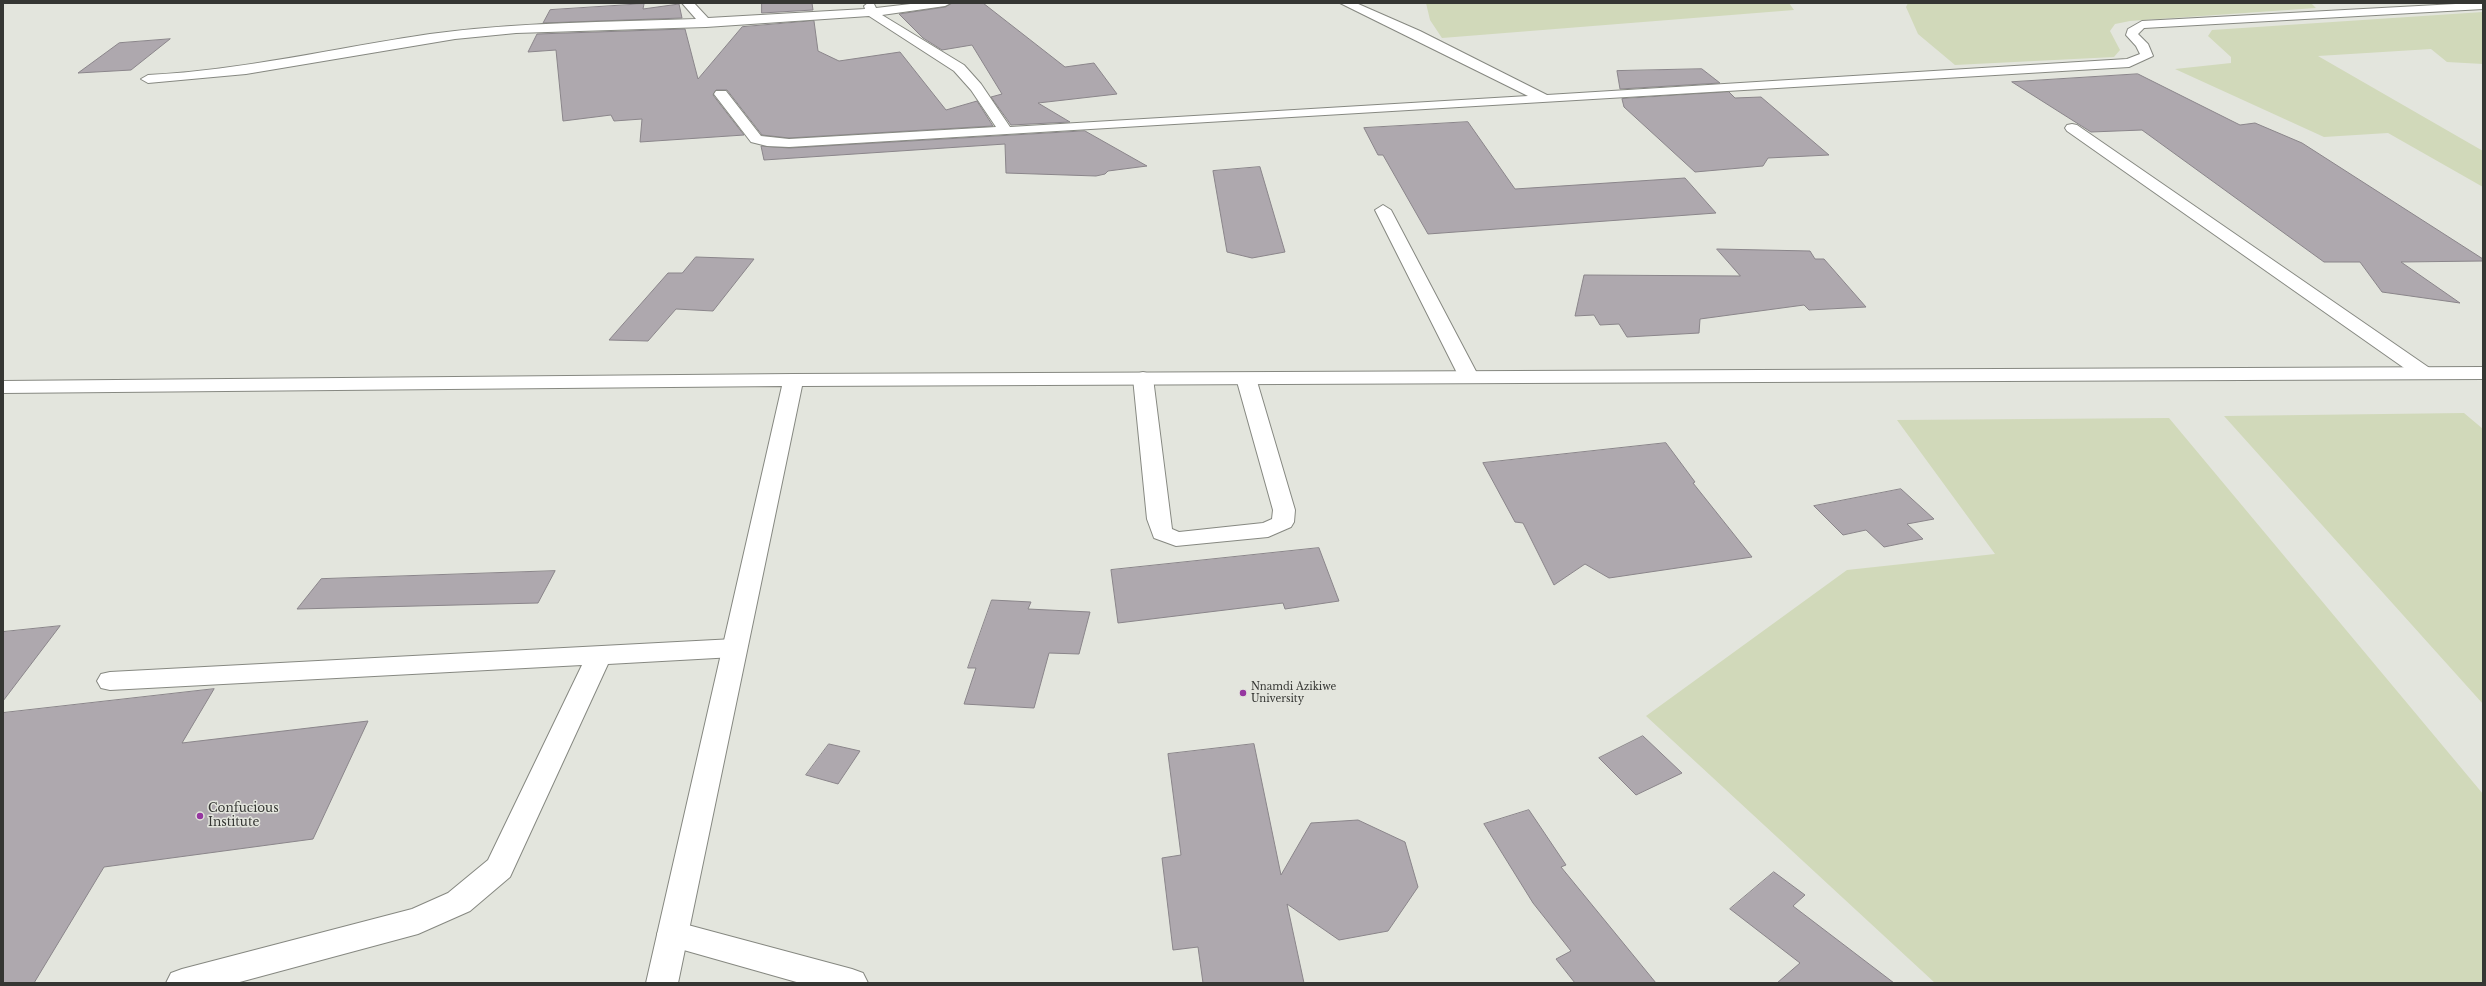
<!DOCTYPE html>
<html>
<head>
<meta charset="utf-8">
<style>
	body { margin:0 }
	#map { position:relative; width:2486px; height:986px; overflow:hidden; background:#e3e5dd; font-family:"Libre Baskerville",serif }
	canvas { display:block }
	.frame { position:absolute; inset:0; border:4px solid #353633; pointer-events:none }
</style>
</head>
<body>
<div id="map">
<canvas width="2486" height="986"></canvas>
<div class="frame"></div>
</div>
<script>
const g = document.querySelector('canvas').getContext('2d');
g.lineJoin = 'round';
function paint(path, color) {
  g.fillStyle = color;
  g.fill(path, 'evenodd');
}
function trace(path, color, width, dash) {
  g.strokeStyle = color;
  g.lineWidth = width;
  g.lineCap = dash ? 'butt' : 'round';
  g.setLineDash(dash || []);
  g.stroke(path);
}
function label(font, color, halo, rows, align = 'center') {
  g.font = font + ' "Libre Baskerville",serif';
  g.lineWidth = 3;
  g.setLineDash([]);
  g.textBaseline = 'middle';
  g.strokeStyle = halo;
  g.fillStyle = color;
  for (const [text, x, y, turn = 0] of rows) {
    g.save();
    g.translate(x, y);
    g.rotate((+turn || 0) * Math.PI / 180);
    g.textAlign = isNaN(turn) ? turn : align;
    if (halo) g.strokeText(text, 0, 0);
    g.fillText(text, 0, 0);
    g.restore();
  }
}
const green = new Path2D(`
	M1426,3H1789L1794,10L1442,38L1430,20Z
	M1908,3H2311L2316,8L2130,21L2115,24L2110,31L2120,50L2114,57L1955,65L1918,34L1906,7Z
	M2483,12V64L2447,62L2431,49L2318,56L2483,151V187L2388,133L2324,137L2175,69L2231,63V57L2208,36L2212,30Z
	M2464,413L2483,429V704L2224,416Z
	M2169,418L2483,794V983H1935L1646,716L1847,570L1995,554L1897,420Z`);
const building = new Path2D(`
	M762,3H812L813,10L762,13Z
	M952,3H983L1065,67L1094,63L1117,94L1038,103L1070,122L1011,125L991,97L1002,94L972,45L942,50L923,38L899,14L945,7Z
	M644,4L643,9L679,4L682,18L543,23L550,10Z
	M814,21L818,51L839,61L900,52L946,110L977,101L993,126L789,138L762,135L727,90H716L713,95L744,135L640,142L642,119L614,121L611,115L563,121L556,50L528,52L537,34L685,29L698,79L742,27Z
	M170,39L131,70L78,73L119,43Z
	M1702,69L1720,83L1620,89L1617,71Z
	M2138,74L2240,125L2255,123L2302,143L2483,259V261L2401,262L2460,303L2382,292L2360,262H2324L2142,130L2091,132L2012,82Z
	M1729,92L1735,98L1761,97L1829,155L1768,158L1763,166L1695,172L1624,107L1622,99Z
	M1468,122L1515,189L1685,178L1716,213L1428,234L1383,155H1378L1364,128Z
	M1085,131L1147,166L1108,171L1105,174L1096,176L1006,173L1005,144L764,160L761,146L789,148Z
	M1260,167L1285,252L1252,258L1227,252L1213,171Z
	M1717,249L1810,251L1815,259H1824L1866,307L1809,310L1804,305L1700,319L1699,333L1627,337L1619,324L1600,325L1594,315L1575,316L1584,275L1740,276Z
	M696,257L754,259L713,311L676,309L648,341L609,340L668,273H682Z
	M1666,443L1695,482L1693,483L1752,557L1609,578L1585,564L1554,585L1523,523L1515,522L1483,463Z
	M1901,489L1934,519L1907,524L1923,539L1884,547L1866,530L1843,535L1814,506Z
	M1319,548L1339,601L1285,609L1283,603L1118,623L1111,570Z
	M555,571L538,603L297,609L321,579Z
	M992,600L1031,602L1028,609L1090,612L1079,654L1049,653L1034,708L964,704L976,668H968Z
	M60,626L3,701V632Z
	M214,689L182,743L368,721L313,839L104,867L34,983H3V713Z
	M1643,736L1682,773L1636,795L1599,758Z
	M829,744L860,751L838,784L806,775Z
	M1254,744L1281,875L1311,823L1358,820L1405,842L1418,887L1388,931L1339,940L1287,904L1304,983H1203L1198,947L1173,950L1162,858L1181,855L1168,754Z
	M1529,810L1566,865L1561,867L1656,983H1575L1556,959L1571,951L1533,903L1484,824Z
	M1774,872L1805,895L1793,906L1894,983H1777L1800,963L1730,909Z`);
const lane = new Path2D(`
	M2072,124L2077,125L2431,369L2434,373L2431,377H2417L2067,131L2065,128L2067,125Z
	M1383,205L1391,210L1479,377L1476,381H1462L1459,377L1375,210Z
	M1143,372L1150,374L1153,378L1172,529L1179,532L1263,523L1272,519L1273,510L1236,378L1239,374H1253L1256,378L1295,510L1294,522L1291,527L1268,537L1176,546L1154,538L1147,519L1133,378L1136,374Z
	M734,639L743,642L747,648L743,654L734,657L608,664L510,877L470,911L418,934L236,983H166L171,973L182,969L412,909L448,893L488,860L582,665L110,690L101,688L97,681L101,674L110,672Z
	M673,921L852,969L863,973L868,983H800L673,947L662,944L657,934L662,924Z`);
const street = new Path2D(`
	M682,3H694L708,18L865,9L864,6L868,3L874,4L876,8L919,3H951L945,6L882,15L964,65L981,84L1010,127L1528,96L1340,3H1356L1420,31L1547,95L2127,59L2140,54L2136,46L2126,35L2128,29L2142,21L2474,3H2483V9L2144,28L2138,34L2148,44L2153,56L2129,67L789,147L767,146L751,142L714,94L716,91H726L761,136L789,139L996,127L971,90L954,71L869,16L706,27L516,33L455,39L246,74L148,83L141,79L148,75C244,70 335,48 430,34C518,22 607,22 696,19Z
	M2483,367V379L802,386L678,983H646L782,386L3,393V381L793,374Z`);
const markers = [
	[1243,693,4,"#9637a0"],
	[200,816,4,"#9637a0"]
];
const poiNames = [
	["Nnamdi Azikiwe",1251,687],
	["University",1251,699]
];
const nearPoinames = [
	["Confucious",208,809],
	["Institute",208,823]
];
paint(green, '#d1d9ba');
paint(building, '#aea8ae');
trace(building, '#8a858a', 1);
trace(lane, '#868881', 2);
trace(street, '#868881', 2);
paint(lane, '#fff');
paint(street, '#fff');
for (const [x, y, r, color] of markers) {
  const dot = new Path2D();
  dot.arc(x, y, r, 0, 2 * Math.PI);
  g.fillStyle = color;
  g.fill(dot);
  trace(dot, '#e3e5dd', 1.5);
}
label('10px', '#353633', '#e3e5dd', poiNames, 'left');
label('12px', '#353633', '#e3e5dd', nearPoinames, 'left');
</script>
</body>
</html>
